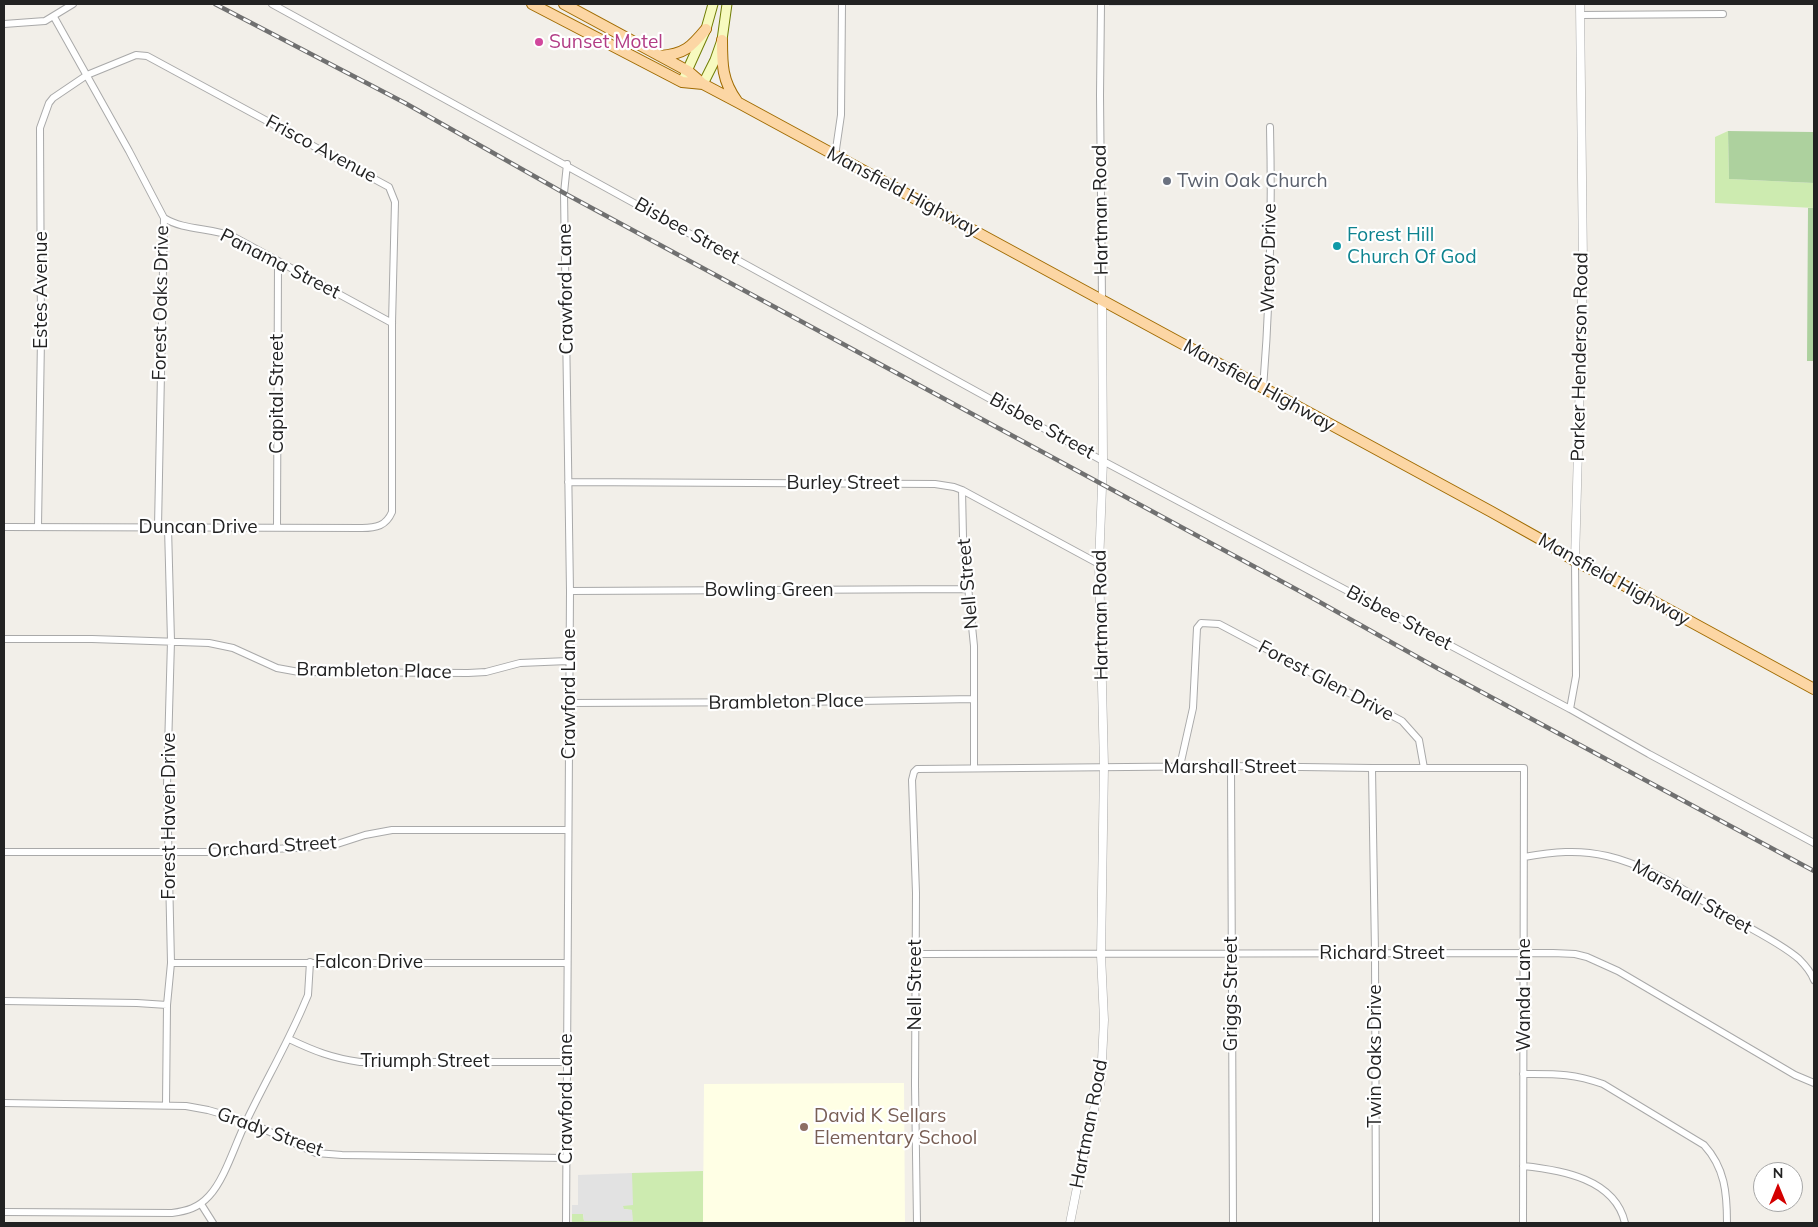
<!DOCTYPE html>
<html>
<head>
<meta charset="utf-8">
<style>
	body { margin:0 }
	#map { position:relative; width:1818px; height:1227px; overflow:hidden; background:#f2efe9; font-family:Mulish,sans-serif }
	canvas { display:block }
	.frame { position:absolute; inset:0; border:5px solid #222; pointer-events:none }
	.north { position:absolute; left:1753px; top:1162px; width:50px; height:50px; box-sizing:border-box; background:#fff; border:1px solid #a7a7a7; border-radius:50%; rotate:0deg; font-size:14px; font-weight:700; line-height:20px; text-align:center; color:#222 }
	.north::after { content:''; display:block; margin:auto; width:18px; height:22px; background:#d40000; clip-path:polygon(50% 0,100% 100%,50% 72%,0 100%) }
</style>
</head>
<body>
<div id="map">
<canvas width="1818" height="1227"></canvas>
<div class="frame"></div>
<div class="north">N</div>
</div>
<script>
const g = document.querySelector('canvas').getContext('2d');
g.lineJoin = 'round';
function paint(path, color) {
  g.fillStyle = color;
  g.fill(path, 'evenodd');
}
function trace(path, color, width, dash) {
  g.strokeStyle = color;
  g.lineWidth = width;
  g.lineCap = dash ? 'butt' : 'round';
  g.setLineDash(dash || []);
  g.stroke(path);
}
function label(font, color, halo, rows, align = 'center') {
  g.font = font + ' Mulish,sans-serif';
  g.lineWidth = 4.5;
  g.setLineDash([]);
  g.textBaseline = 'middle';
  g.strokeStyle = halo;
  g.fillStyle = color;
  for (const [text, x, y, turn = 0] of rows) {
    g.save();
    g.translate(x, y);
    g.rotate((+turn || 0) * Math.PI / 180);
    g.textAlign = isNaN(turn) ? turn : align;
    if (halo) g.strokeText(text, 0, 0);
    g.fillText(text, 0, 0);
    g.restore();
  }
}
const residential = new Path2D(`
	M1109,4H1567L1109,6Z`);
const education = new Path2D(`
	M904,1083L905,1223H703L704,1084Z`);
const grass = new Path2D(`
	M1728,131L1729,179L1814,183V208L1715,203V137Z
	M703,1171V1223H572V1214H583L584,1221H632V1210L623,1209V1205L632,1204V1173Z`);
const forest = new Path2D(`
	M1814,106V183L1729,179L1728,131L1813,132Z
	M1808,208H1814V361H1807Z`);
const parking = new Path2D(`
	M632,1173L633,1205L623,1206L624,1209L632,1210L633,1221H584L583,1214H572V1205H578V1175Z`);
const minor = new Path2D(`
	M272,4L1103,461L1570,709L1649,754L1814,843
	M1101,4L1100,95L1102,300
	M1580,15L1723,14
	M54,17L129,151L164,218L158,527
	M4,24L45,21L73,4
	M835,156L841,115L842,4
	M164,218C185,231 211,227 234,237L392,323
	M1263,389C1270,302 1272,214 1270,127
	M568,482L935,484L954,487L962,490L1099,564
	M962,490L963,537L974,646V768
	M4,527L362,528C376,528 386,526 392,512V323L395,202L389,187L147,56L136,55L87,75L53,98L49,103L40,128L41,338L38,526
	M277,527L278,261
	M570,591L969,589
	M4,639H92L209,643L233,648L277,668L299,672L468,673L486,672L520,663L568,661
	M569,703L800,702L974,699
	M1570,709L1576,676L1575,561
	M1180,766L1193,708L1197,628L1201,623L1219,624L1402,721L1419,740L1424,768
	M1231,766L1233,1223
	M1372,768L1375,953L1376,1223
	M4,852H207L316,847L331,846L365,835L392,830H568
	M1524,857C1553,852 1578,849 1607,856C1651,866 1691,895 1730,917C1750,928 1782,944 1799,959C1805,965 1811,972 1814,980
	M915,954L1553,953L1575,954L1587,957L1618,971L1795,1075L1814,1083
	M171,963H567
	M4,1001L137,1003L167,1005
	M289,1039C314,1051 332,1058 360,1062H566
	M1523,1074C1555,1074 1572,1073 1603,1084L1704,1145C1725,1168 1727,1193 1727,1223
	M4,1103L186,1106L208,1110L246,1121L316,1153L342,1155L566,1158
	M166,1105L167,1005L171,963L167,785L171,641L168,527
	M1523,1166C1562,1170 1615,1179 1625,1223
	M201,1204L213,1223
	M4,1212L172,1213C187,1211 198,1208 209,1196C225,1179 235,1144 246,1122C264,1084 285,1048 302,1009L308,995L310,962
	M566,1223L570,591L564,193L567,164
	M917,1223L915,1085L916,893L912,780L914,772L917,769L1231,766L1372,768H1524L1523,1223`);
const tertiary = new Path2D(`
	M1575,561L1583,264L1580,4
	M1070,1223L1084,1152L1101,1080L1104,1020L1101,955L1104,766L1099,564L1103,461L1102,300`);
const secondary = new Path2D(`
	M682,82L706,29L713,4
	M703,84L715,60L722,40L727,4`);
const primary = new Path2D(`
	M532,4L682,82L703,84
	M564,4L688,71L703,84L739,103L1490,511L1540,539L1575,561L1618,582L1814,689
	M722,40C722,64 722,81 737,101
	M660,56C685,54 691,47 706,29`);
const rail = new Path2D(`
	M215,4L405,103L564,193L1316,600L1437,668L1814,871`);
const markers = [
	[539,42,5,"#d1479c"],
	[1167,181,5,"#6b7280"],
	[1337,246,5,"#0f9aa8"],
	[804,1127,5,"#8d6e63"]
];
const hotelNames = [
	["Sunset Motel",549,42]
];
const streetNames = [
	["Frisco Avenue",321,149,28],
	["Mansfield Highway",903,192,28],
	["Hartman Road",1101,210,-91],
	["Bisbee Street",687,231,29],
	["Wreay Drive",1269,258,-89],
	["Panama Street",280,264,27],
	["Crawford Lane",566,289,-91],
	["Estes Avenue",41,290,-90],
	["Forest Oaks Drive",161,303,-89],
	["Parker Henderson Road",1580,357,-89],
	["Mansfield Highway",1259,386,29],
	["Capital Street",277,394,-90],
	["Bisbee Street",1042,426,29],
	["Burley Street",843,483],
	["Duncan Drive",198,527],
	["Mansfield Highway",1614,580,29],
	["Nell Street",968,584,-95],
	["Bowling Green",769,590],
	["Hartman Road",1101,615,-91],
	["Bisbee Street",1399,618,28],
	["Brambleton Place",374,671,1],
	["Forest Glen Drive",1326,681,28],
	["Crawford Lane",569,694,-90],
	["Brambleton Place",786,702,-1],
	["Marshall Street",1230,767],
	["Forest Haven Drive",169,816,-90],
	["Orchard Street",272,847,-4],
	["Marshall Street",1692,897,29],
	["Richard Street",1382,953],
	["Falcon Drive",369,962],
	["Nell Street",915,985,-90],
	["Griggs Street",1231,994,-90],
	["Wanda Lane",1524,995,-90],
	["Twin Oaks Drive",1375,1056,-90],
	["Triumph Street",425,1061],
	["Crawford Lane",566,1099,-90],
	["Hartman Road",1089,1124,-79],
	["Grady Street",270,1132,20]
];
const worshipNames = [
	["Twin Oak Church",1177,181]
];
const cultureNames = [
	["Forest Hill",1347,235],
	["Church Of God",1347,257]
];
const educationNames = [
	["David K Sellars",814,1116],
	["Elementary School",814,1138]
];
paint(residential, '#e0dfdf');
paint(education, '#ffffe5');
paint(grass, '#cdebb0');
paint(forest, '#add19e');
paint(parking, '#e2e2e2');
trace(minor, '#a9a9a9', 8);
trace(tertiary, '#a9a9a9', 9);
trace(secondary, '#707d05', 11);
trace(primary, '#a06b00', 12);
trace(minor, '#fff', 6);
trace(tertiary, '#fff', 8);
trace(secondary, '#f7fabf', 9);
trace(primary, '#fcd6a4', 10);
trace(rail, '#707070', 4.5);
trace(rail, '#fff', 2.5, [8]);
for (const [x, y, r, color] of markers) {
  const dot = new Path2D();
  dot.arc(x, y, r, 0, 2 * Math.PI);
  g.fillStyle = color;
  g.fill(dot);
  trace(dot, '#fff', 2);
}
label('19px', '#b23c85', '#fff', hotelNames, 'left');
label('19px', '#222', '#fff', streetNames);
label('19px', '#5b616d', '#fff', worshipNames, 'left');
label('19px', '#0d838f', '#fff', cultureNames, 'left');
label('19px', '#785e54', '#fff', educationNames, 'left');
</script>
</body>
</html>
